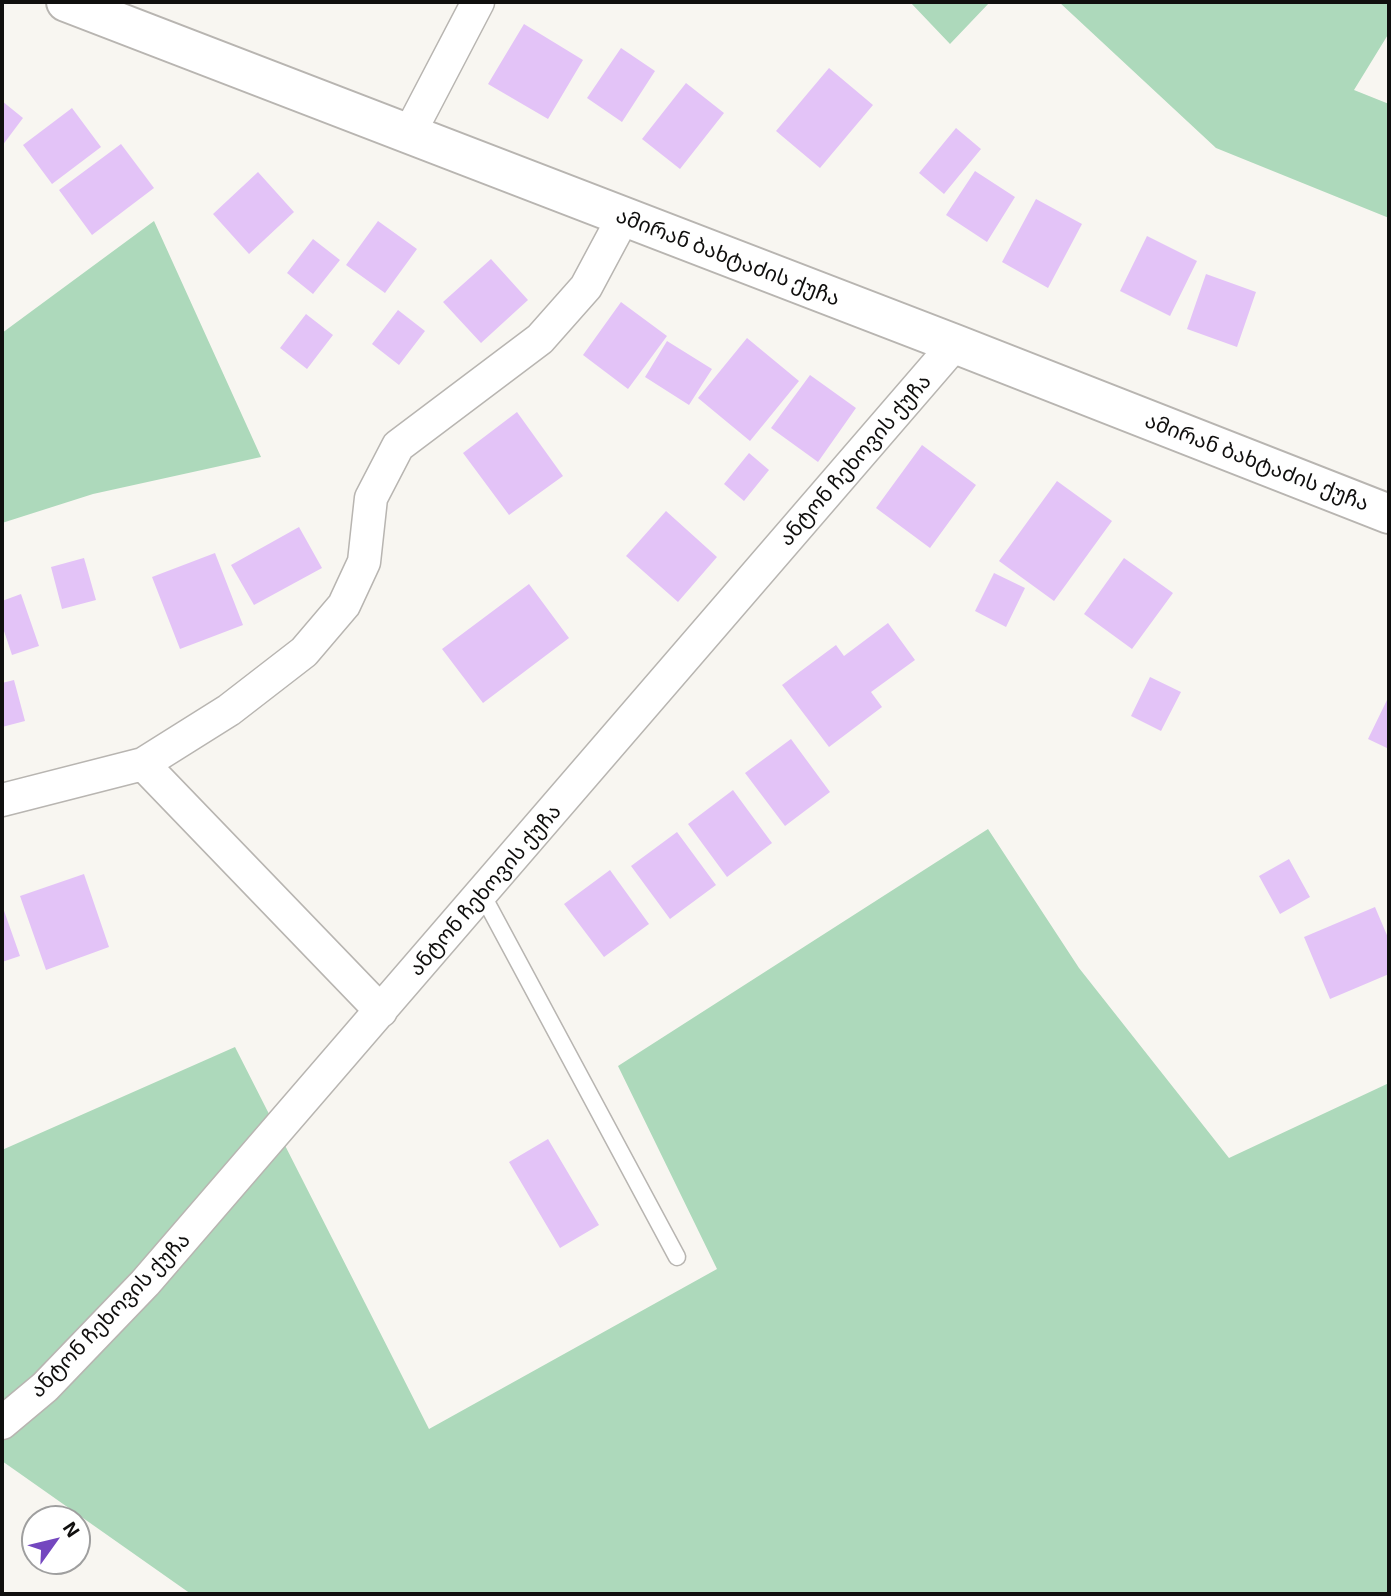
<!DOCTYPE html>
<html>
<head>
<meta charset="utf-8">
<style>
	body { margin:0 }
	#map { position:relative; width:1391px; height:1596px; overflow:hidden; background:#f8f6f1; font-family:"Exo 2",sans-serif }
	canvas { display:block }
	.frame { position:absolute; inset:0; border:4px solid #100f0e; pointer-events:none }
	.north { position:absolute; left:21px; top:1505px; width:70px; height:70px; box-sizing:border-box; background:#fff; border:2px solid #9f9f9f; border-radius:50%; rotate:56deg; font-size:19px; font-weight:700; line-height:28px; text-align:center; color:#100f0e }
	.north::after { content:''; display:block; margin:auto; width:24px; height:32px; background:#7447bf; clip-path:polygon(50% 0,100% 100%,50% 72%,0 100%) }
</style>
</head>
<body>
<div id="map">
<canvas width="1391" height="1596"></canvas>
<div class="frame"></div>
<div class="north">N</div>
</div>
<script>
const g = document.querySelector('canvas').getContext('2d');
g.lineJoin = 'round';
function paint(path, color) {
  g.fillStyle = color;
  g.fill(path, 'evenodd');
}
function trace(path, color, width, dash) {
  g.strokeStyle = color;
  g.lineWidth = width;
  g.lineCap = dash ? 'butt' : 'round';
  g.setLineDash(dash || []);
  g.stroke(path);
}
function label(font, color, halo, rows, align = 'center') {
  g.font = font + ' "Exo 2","Noto Sans Georgian",sans-serif';
  g.lineWidth = 5;
  g.setLineDash([]);
  g.textBaseline = 'middle';
  g.strokeStyle = halo;
  g.fillStyle = color;
  for (const [text, x, y, turn = 0] of rows) {
    g.save();
    g.translate(x, y);
    g.rotate((+turn || 0) * Math.PI / 180);
    g.textAlign = isNaN(turn) ? turn : align;
    if (halo) g.strokeText(text, 0, 0);
    g.fillText(text, 0, 0);
    g.restore();
  }
}
const green = new Path2D(`
	M910,2H990L950,44Z
	M1059,2H1389V33L1354,90L1389,104V218L1216,148Z
	M154,221L261,457L93,494L2,523V333Z
	M988,829L1079,968L1229,1158L1389,1083V1594H191L2,1461V1150L235,1047L429,1429L717,1269L618,1066Z`);
const building = new Path2D(`
	M524,24L583,60L548,119L488,84Z
	M621,48L655,71L622,122L587,98Z
	M829,68L873,105L820,168L776,131Z
	M686,83L724,113L680,169L642,139Z
	M2,101L23,118L2,146Z
	M72,108L101,147L52,184L23,145Z
	M956,128L981,149L944,194L919,173Z
	M121,144L154,188L92,235L59,190Z
	M975,171L1015,197L987,242L946,215Z
	M258,172L294,212L249,254L213,214Z
	M1036,199L1082,224L1048,288L1002,262Z
	M378,221L417,249L385,293L346,265Z
	M1147,236L1197,261L1170,316L1120,291Z
	M313,239L340,260L313,294L287,273Z
	M491,259L528,300L481,343L443,302Z
	M1206,274L1256,292L1237,347L1187,329Z
	M621,302L667,336L628,389L583,355Z
	M398,310L425,331L399,365L372,344Z
	M306,314L333,335L307,369L280,348Z
	M747,338L799,381L750,441L698,398Z
	M667,341L712,369L689,405L645,377Z
	M810,375L856,408L818,462L771,428Z
	M517,412L563,476L509,515L463,453Z
	M922,445L976,485L930,548L876,508Z
	M749,453L769,470L744,501L724,484Z
	M1057,481L1112,521L1054,601L999,561Z
	M666,511L717,557L678,602L626,556Z
	M299,527L322,568L254,605L231,565Z
	M215,553L243,625L180,649L152,577Z
	M84,558L96,600L62,609L51,567Z
	M1124,558L1173,593L1132,649L1084,614Z
	M994,573L1025,588L1006,627L975,611Z
	M529,584L569,638L483,703L442,649Z
	M21,594L39,646L12,655L2,625V601Z
	M888,623L915,660L871,692L882,707L829,747L782,685L836,645L844,656Z
	M1150,677L1181,692L1161,731L1131,716Z
	M14,680L25,721L2,727V683Z
	M1387,700L1389,701V749L1368,739Z
	M791,739L830,792L785,826L745,773Z
	M733,790L772,843L727,877L688,824Z
	M677,832L716,885L670,919L631,866Z
	M1289,859L1310,897L1280,914L1259,876Z
	M610,870L649,924L604,957L564,904Z
	M84,874L109,947L46,970L20,896Z
	M2,905L20,956L2,962Z
	M1375,907L1389,940V974L1330,999L1304,937Z
	M548,1139L599,1225L560,1248L509,1162Z`);
const service = new Path2D(`
	M482,894L677,1257`);
const minor = new Path2D(`
	M409,134L478,2
	M143,764L381,1011
	M2,800L143,764L229,710L304,652L344,605L364,562L371,498L398,446L540,339L586,287L624,216
	M2,1423L45,1387L145,1283L955,344`);
const tertiary = new Path2D(`
	M66,2L955,344L1389,514`);
const streetNames = [
	["ამირან ბახტაძის ქუჩა",728,257,21],
	["ანტონ ჩეხოვის ქუჩა",855,460,-49],
	["ამირან ბახტაძის ქუჩა",1257,462,21],
	["ანტონ ჩეხოვის ქუჩა",485,890,-49],
	["ანტონ ჩეხოვის ქუჩა",110,1315,-46]
];
paint(green, '#add9bb');
paint(building, '#e3c3f7');
trace(service, '#b8b5b1', 19);
trace(minor, '#b8b5b1', 35);
trace(tertiary, '#b8b5b1', 42);
trace(service, '#fff', 16);
trace(minor, '#fff', 32);
trace(tertiary, '#fff', 38);
label('21px', '#100f0e', '#fff', streetNames);
</script>
</body>
</html>
